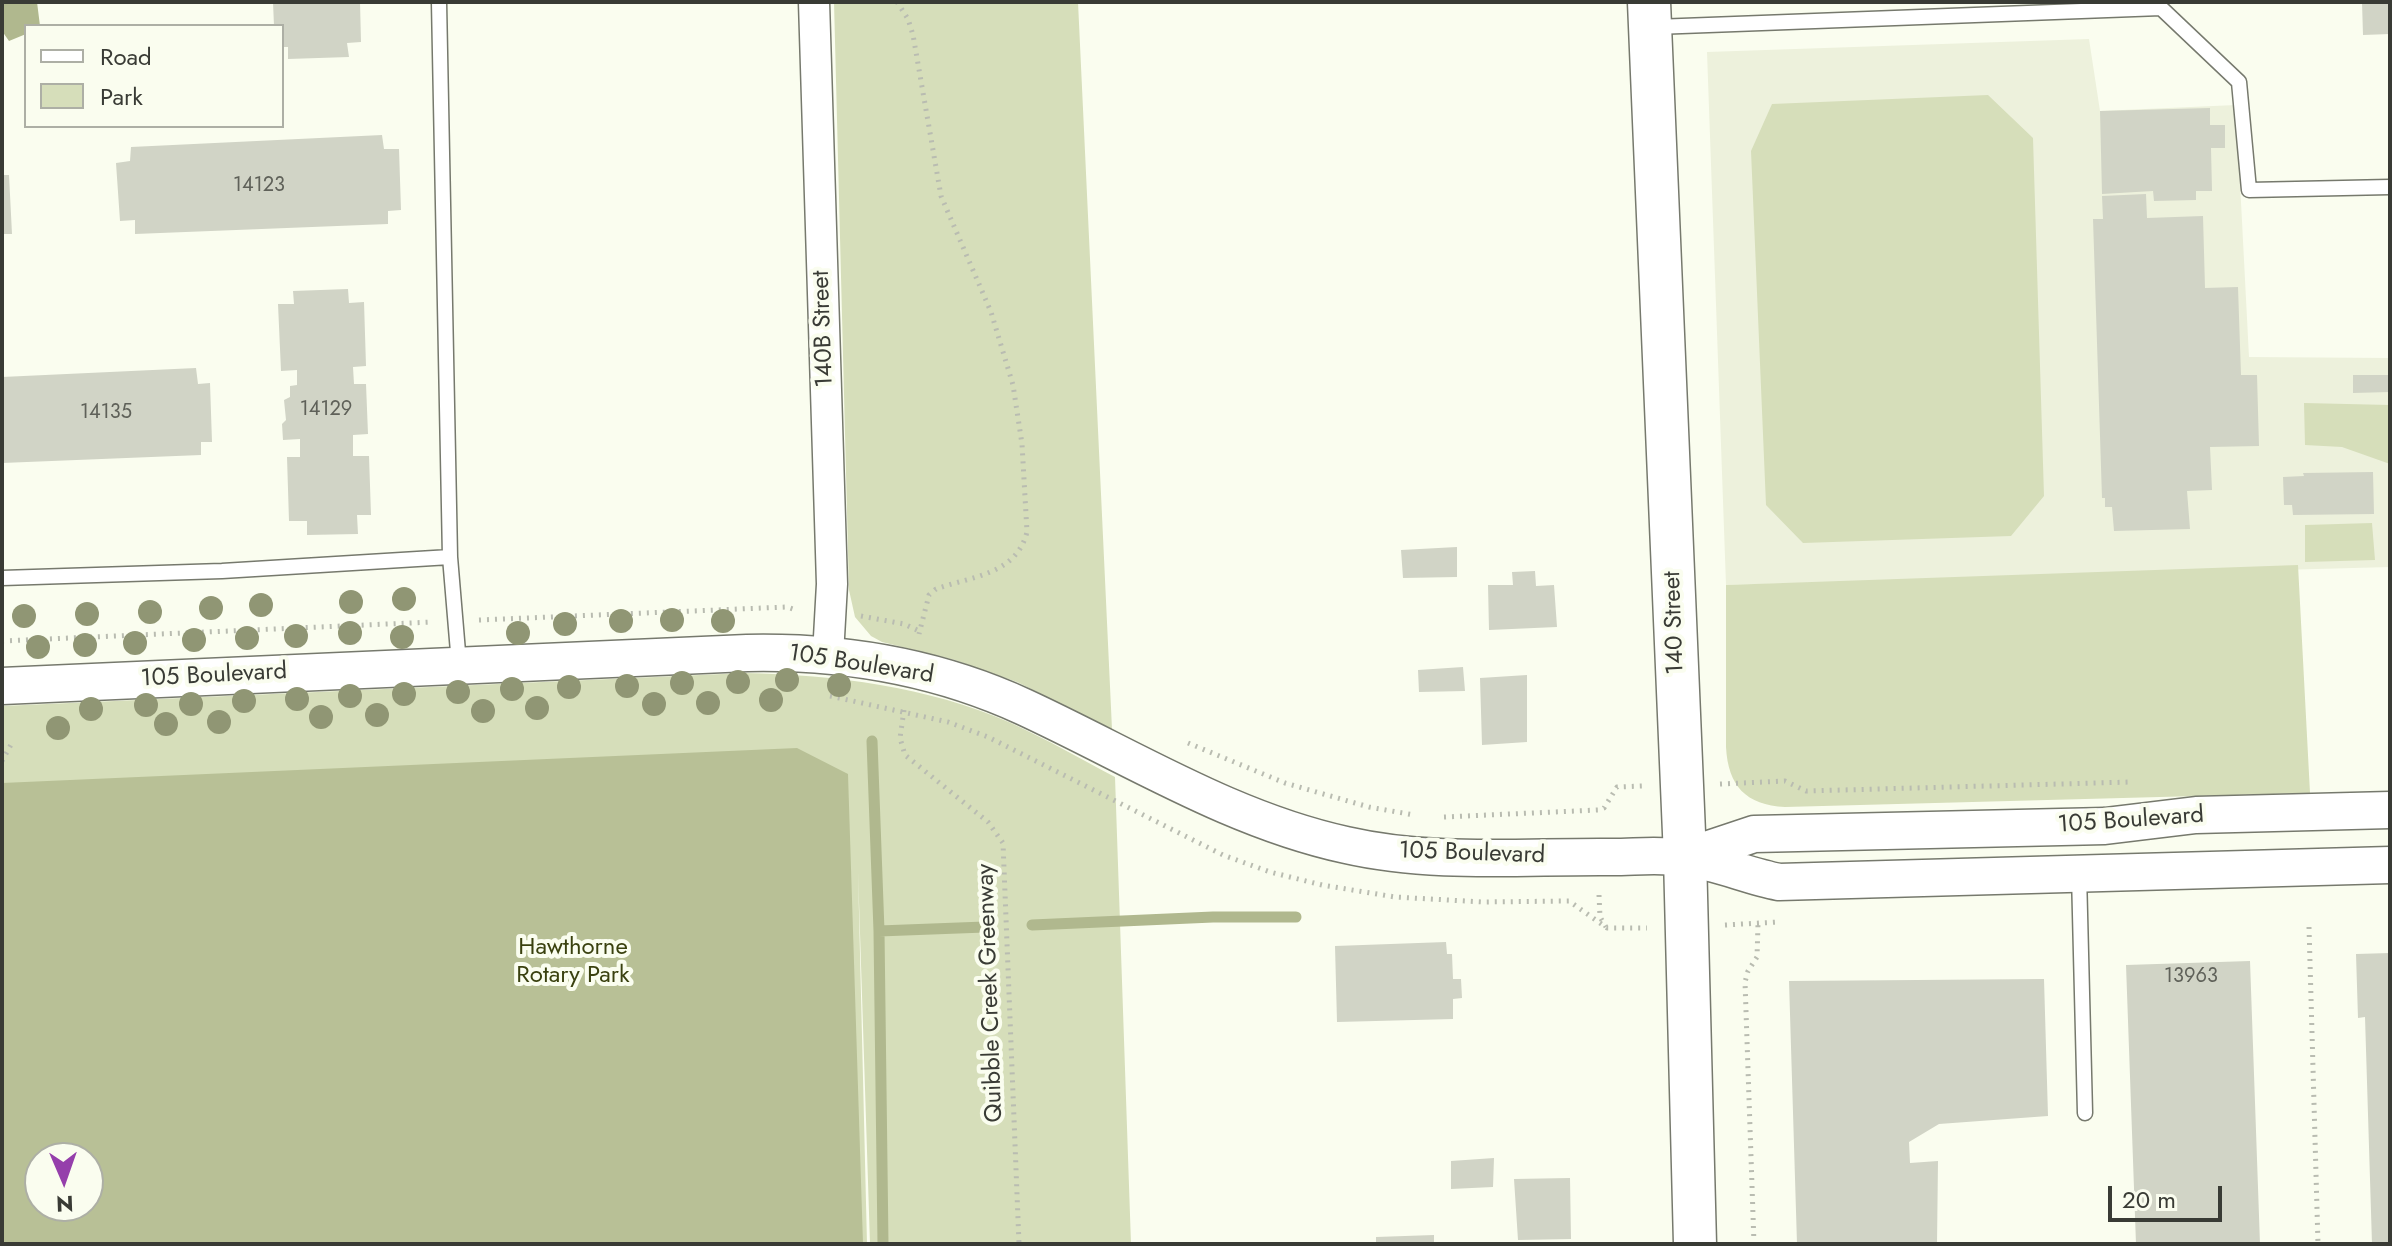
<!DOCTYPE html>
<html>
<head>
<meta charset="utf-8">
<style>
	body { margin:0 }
	#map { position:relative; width:2392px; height:1246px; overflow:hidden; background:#fafdef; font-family:Jost,sans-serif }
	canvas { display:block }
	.frame { position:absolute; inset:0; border:4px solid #393b35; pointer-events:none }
	.legend { position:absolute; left:24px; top:24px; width:260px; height:104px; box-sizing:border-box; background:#fafdef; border:2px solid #adafa5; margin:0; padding:10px 14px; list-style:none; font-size:24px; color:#393b35 }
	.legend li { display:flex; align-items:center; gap:16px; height:40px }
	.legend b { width:40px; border:2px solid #adafa5 }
	.north { position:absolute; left:24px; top:1142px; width:80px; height:80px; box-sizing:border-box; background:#fafdef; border:2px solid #adafa5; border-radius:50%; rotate:178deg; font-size:22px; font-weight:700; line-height:32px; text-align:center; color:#393b35 }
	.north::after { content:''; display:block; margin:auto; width:28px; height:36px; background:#953fab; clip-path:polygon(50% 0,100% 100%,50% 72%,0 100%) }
	.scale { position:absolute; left:2108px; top:1186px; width:114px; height:36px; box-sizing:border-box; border:4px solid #393b35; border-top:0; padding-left:10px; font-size:24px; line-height:28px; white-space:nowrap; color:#393b35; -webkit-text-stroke:6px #fafdef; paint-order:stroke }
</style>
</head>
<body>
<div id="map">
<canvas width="2392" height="1246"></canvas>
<div class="frame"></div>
<ul class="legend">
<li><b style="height:10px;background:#fff"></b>Road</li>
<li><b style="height:22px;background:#d6deba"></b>Park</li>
</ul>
<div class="north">N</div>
<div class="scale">20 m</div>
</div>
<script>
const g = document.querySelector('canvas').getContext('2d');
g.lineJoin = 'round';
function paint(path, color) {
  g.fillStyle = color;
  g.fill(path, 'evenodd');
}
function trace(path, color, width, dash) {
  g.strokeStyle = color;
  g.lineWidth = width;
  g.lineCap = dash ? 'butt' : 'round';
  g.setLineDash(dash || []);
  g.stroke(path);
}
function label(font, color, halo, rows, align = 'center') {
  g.font = font + ' Jost,sans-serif';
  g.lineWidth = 8;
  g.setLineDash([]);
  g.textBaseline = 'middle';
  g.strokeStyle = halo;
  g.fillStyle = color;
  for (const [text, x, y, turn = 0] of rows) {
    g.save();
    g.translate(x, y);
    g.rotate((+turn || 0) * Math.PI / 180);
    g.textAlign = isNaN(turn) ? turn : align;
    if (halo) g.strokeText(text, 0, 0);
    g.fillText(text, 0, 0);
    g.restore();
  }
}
const built = new Path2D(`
	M2089,39L2100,111L2236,105L2249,357L2390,358V567L1726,585L1707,52Z`);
const green = new Path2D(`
	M834,2H1078L1112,729L1017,682L955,660L882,642L871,636L855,617L849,590Z
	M1988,95L2033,138L2044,496L2011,536L1803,543L1766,505L1751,151L1772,104Z
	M2304,403L2390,405V464L2342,447L2305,445Z
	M2372,523L2375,560L2305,562V525Z
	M2298,565L2310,793L1785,807C1746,805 1728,786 1726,747V585Z
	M745,673C836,675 926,686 1011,723C1046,739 1081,759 1115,777L1131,1244H870L858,871L867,1244H2V706ZM40,1158H88V1206H40Z`);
const forest = new Path2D(`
	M797,748L848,774L863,1244H2V783ZM40,1158H88V1206H40Z`);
const water = new Path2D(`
	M2,2H37L40,26H26V34L9,41L2,31Z`);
const stream = new Path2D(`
	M872,741L879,931L883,1244
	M1032,925L1213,917H1296
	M879,931L985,927`);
const building = new Path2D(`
	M273,2H360L361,42L347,43L349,57L288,59V47H282V26H274Z
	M2362,2H2390V34L2363,35Z
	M2210,108V125H2225V148H2211L2212,191H2196V200L2154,201L2153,191L2102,194L2100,111Z
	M382,135L384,149H399L401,210L388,211V224L135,234V220L120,221L116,163L130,161L131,147Z
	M2,175H9L12,234H2Z
	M2146,194L2147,218L2203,216L2205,288L2238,287L2241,375H2257L2259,446L2210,447L2212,490L2187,491L2190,529L2114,531L2112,507H2105V498H2102L2093,219H2103L2102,196Z
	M348,289L349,303L364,302L366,366L353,367L354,384H366L368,434L353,435V456H369L371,515H357L358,534L307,535V521H289L287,457H300V439L283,440L282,424L286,420L284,400L290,397V386L297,385V370L281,371L278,304H294L293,291Z
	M196,368L198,384L210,383L212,442H201V455L2,463V377Z
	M2353,375H2390V392L2353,393Z
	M2373,472L2374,514L2293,515L2292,505H2284L2283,477L2304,476L2303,473Z
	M1457,547V577L1403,578L1401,550Z
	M1535,571L1536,586L1554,585L1557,627L1489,630L1488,585H1513L1512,572Z
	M1463,667L1465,691L1419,692L1418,670Z
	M1527,675V742L1482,745L1480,678Z
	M1446,942L1447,954H1452L1453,979H1461L1462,998L1453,999V1019L1337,1022L1335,946Z
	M2390,953V1244H2372L2365,1017L2358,1018L2356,954Z
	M2250,961L2260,1244H2136L2126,965Z
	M2044,979L2048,1116L1939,1124L1909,1142L1910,1163L1938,1161L1937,1244H1797L1789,981Z
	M1494,1158L1493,1187L1451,1189V1161Z
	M1570,1178L1571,1239L1518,1240L1514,1179Z
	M1434,1235V1244H1376V1237Z`);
const path = new Path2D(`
	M897,2L908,19L913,35L941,196L991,312L1013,385L1022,444L1027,532C1016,575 972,576 936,589L929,595L919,634
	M861,616L904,624L917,630
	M479,620L787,607L796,610
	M2,641L433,622
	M830,696L948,722L988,737L1223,855L1270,872L1322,885L1395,897L1483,902L1569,901L1607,928H1647
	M904,710L900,738L905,755L988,822L1003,843L1019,1244
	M1188,743L1285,783L1369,807L1414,815
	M2,761L13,741
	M1720,784L1785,781L1806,791L2132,782
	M1444,817L1598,810L1604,808L1617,787L1642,786
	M1599,895L1600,917L1606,927
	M1725,925L1779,922
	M2309,927L2318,1244
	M1754,1244L1745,982L1748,971L1757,957L1758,924`);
const service = new Path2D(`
	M1655,27L2161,8L2239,82L2249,190L2390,187
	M450,557L459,664
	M2,578L222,571L450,557L439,2
	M2079,874L2085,1113`);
const minor = new Path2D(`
	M814,2L832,584L828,655`);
const tertiary = new Path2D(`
	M2,686L747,653C841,651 937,667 1024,707C1130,756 1231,820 1346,845C1433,865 1524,856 1612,857C1636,857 1662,854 1685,858C1717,862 1748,876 1779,882L2390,865
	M1685,857L1754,834L2105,826L2196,815L2390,810`);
const secondary = new Path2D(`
	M1649,2L1685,857L1695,1244`);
const trees = [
	[404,599],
	[351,602],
	[261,605],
	[211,608],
	[150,612],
	[87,614],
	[24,616],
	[672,620],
	[621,621],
	[723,621],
	[565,624],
	[350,633],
	[518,633],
	[296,636],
	[402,637],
	[247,638],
	[194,640],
	[135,643],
	[85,645],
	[38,647],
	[787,680],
	[738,682],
	[682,683],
	[839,685],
	[627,686],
	[569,687],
	[512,689],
	[458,692],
	[404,694],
	[350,696],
	[297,699],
	[771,700],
	[244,701],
	[708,703],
	[191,704],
	[654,704],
	[146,705],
	[537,708],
	[91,709],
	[483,711],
	[377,715],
	[321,717],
	[219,722],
	[166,724],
	[58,728]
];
const numberNames = [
	["14123",259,186],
	["14129",326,410],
	["14135",106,413],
	["13963",2191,977]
];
const streetNames = [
	["140B Street",824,329,-92],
	["140 Street",1675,623,-92],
	["105 Boulevard",861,665,9],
	["105 Boulevard",214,676,-3],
	["105 Boulevard",2131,821,-4],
	["105 Boulevard",1472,854,2],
	["Quibble Creek Greenway",991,993,-92]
];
const parkNames = [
	["Hawthorne",573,948],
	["Rotary Park",573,976]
];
paint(built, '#edf1dc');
paint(green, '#d6deba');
paint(forest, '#b8c096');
paint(water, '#b0b88e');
trace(stream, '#b0b88e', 11);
paint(building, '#d1d4c6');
trace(service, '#76796d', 17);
trace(minor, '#76796d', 33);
trace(tertiary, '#76796d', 39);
trace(secondary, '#76796d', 45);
trace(path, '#b9bcb1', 5, [2, 6]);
trace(service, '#fff', 14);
trace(minor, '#fff', 30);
trace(tertiary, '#fff', 36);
trace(secondary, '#fff', 42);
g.fillStyle = '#909674';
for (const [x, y] of trees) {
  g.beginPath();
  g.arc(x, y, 12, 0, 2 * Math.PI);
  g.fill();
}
label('20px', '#5f6159', null, numberNames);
label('24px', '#393b35', '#fafdef', streetNames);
label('24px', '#3a410f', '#fafdef', parkNames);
</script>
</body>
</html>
